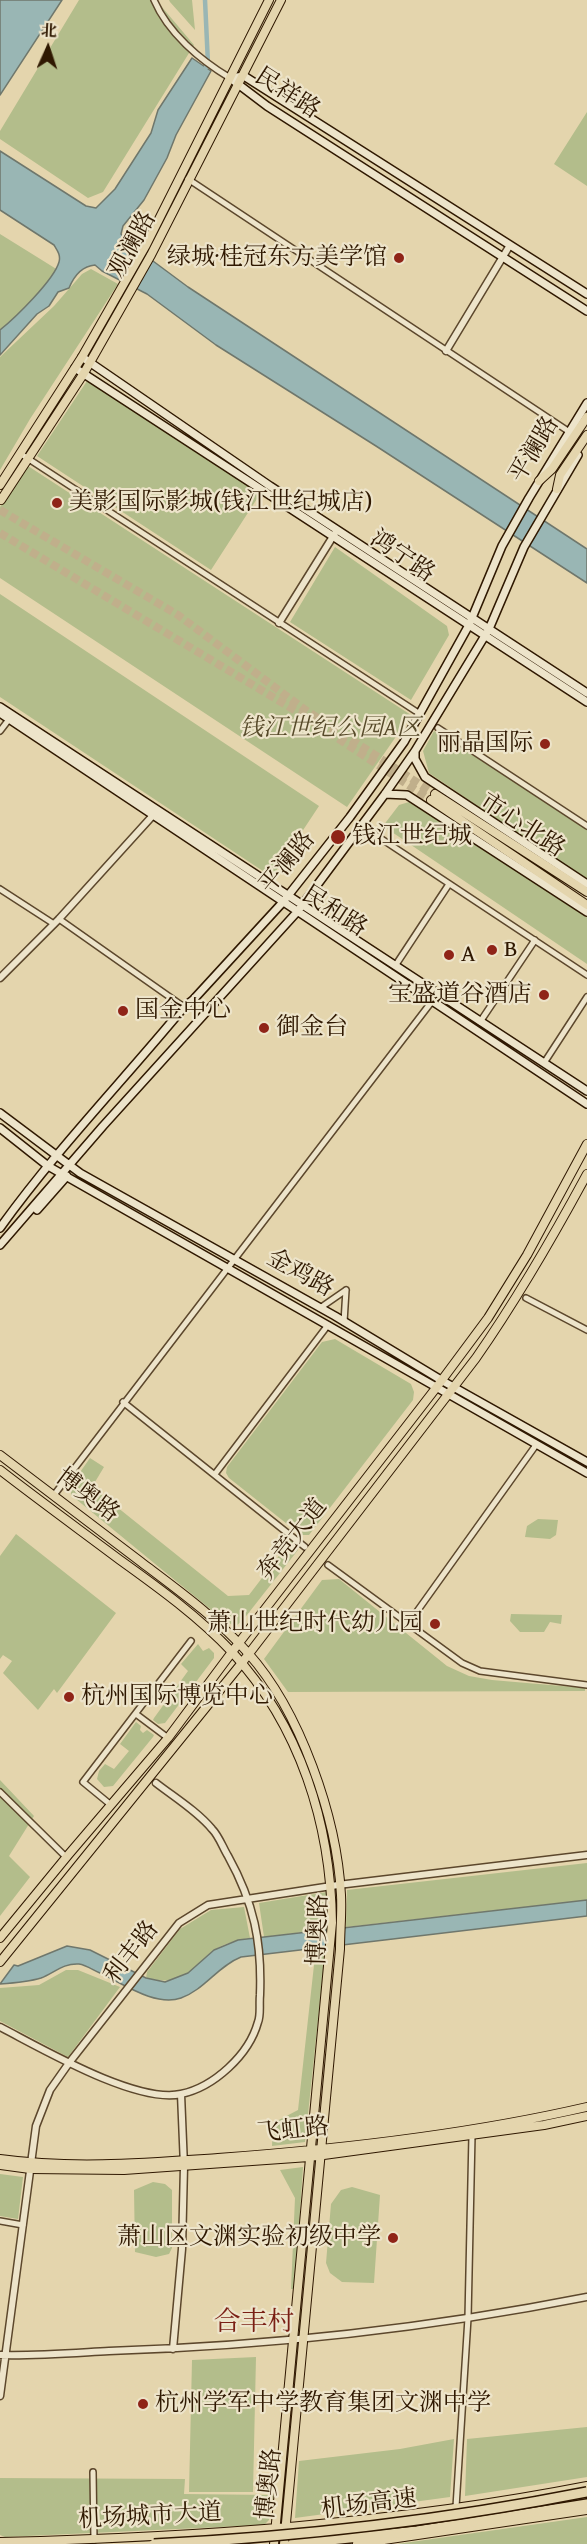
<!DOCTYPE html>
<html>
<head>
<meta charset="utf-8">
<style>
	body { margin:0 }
	#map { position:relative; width:587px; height:2544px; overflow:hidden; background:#e4d5ad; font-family:"Gentium Book Plus","Noto Serif SC",serif }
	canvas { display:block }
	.north { position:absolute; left:18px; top:18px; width:60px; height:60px; -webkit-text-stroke:4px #ede4ca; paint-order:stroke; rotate:3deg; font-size:16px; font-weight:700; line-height:24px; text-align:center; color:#2f1801 }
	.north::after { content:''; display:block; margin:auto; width:21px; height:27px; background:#2f1801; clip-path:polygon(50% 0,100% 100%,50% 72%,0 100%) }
</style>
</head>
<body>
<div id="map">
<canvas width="587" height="2544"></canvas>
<div class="north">北</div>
</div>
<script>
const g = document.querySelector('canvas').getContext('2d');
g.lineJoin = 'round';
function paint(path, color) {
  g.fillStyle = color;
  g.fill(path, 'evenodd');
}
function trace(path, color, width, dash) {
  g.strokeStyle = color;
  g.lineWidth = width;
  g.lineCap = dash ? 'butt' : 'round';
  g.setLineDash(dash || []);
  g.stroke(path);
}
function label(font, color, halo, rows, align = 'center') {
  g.font = font + ' "Gentium Book Plus","Noto Serif SC",serif';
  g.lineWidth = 4.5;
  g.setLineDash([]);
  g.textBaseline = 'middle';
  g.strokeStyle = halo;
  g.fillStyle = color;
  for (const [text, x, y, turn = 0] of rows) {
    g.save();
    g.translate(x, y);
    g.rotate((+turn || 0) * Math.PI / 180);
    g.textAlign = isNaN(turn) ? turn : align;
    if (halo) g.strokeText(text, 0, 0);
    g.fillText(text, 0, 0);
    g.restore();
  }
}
const green = new Path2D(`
	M79,0H156L194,45L103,192L88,198L0,139V131Z
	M169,0H192L195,30L170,2Z
	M587,112V186L554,164Z
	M0,234L66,275L0,335Z
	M91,269L118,284L30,419L0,470V357L54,306L82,274Z
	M89,378L262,491L211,570L37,456Z
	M28,466L411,715L347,807L0,578V507Z
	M335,547L447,626L449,635L411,700L290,622Z
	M0,594L319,806L272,877L0,697Z
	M434,731L587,826V880L429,773L423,751Z
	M409,802L587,917V964L383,826L399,805Z
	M335,1339L411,1384L414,1392L413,1400L309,1535H301L229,1478L226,1473L227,1467L322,1342Z
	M90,1458L104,1467L92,1487L228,1596L249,1595L291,1540L296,1543L298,1550L243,1620L236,1626L226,1622L71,1495V1485Z
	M538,1519L558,1520L556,1535L550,1539L525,1537L527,1526Z
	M16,1534L116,1613L57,1693L54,1689L38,1710L3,1673L12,1661L3,1655L0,1659V1556Z
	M339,1579L447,1666L469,1676L492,1680L585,1688V1691L288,1692L264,1659L322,1580Z
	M511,1614L562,1615L561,1624L550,1622L544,1632H520L510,1621Z
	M198,1644L203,1651L209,1648L214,1653V1658L165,1723L158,1724L153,1720L154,1718L188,1671L181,1664Z
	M136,1722L141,1726L140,1730L143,1733L147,1730L154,1735L153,1737L113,1786L104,1787L97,1779L99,1771L105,1764L114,1769L129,1751L120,1744Z
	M0,1780L34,1816L9,1856L30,1877L0,1916Z
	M587,1863V1900L346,1927L347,1890Z
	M327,1892V1929L264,1937L259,1903Z
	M244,1907L250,1938C237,1940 225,1943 214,1950C207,1955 203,1961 198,1966C182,1981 166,1983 146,1978L147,1972L180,1929L211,1910Z
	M325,1954L305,2142L272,2146L273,2123L298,2110L315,1956Z
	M66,1970H78L120,1987L68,2057L0,2021V1988L39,1985Z
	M303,2167L295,2289H291L295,2198L280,2170Z
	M0,2174L23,2177L18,2219L0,2216Z
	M153,2182L165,2184L172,2190V2248L169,2254L156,2257L135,2252L134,2190Z
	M352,2187L380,2195L374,2283L342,2282L330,2273L326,2263L331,2204L341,2190Z
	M256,2357L253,2492H189L192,2360Z
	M587,2427V2477L465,2496L467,2439Z
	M454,2439L450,2497L295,2518L299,2461L400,2449Z
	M0,2478L185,2479L184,2494L273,2495L269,2520L264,2525L5,2537L0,2535Z
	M587,2517V2544H397Z`);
const water = new Path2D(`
	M0,0H62L0,95Z
	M192,58L211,71L176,135L167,158L144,200L123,226L121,234L126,241L188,287L587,549V583L376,446L216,345L147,294L102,271L95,265C82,266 74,276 69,288L58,292L49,306L37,314L0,355V330C15,318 54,280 59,262C61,255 57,250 54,245L0,210V151L86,206L96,208L115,189L151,133L158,110Z
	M587,1900V1916L241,1957C218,1966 204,1990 181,1998C155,2007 122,1983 100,1973C93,1970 86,1965 79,1964C63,1963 54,1973 41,1978C28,1982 14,1983 0,1984L14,1965L18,1966L67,1946L90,1950L146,1978L165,1982L188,1973L214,1950L238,1940Z`);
const canal = new Path2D(`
	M203,72L208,64L205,0`);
const primaryTunnel = new Path2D(`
	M0,510L178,615L304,709L435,794
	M0,533L301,714L431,800`);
const minor = new Path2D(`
	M154,0C168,33 200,60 230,78
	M188,179L568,431
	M21,454L420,714
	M438,728L587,826
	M0,731L10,718
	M362,826L587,975
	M0,889L54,924
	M59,919L184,1007
	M395,966L449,884
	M480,1022L535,940
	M544,1063L587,997
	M526,1298L587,1330
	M320,1308L346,1290
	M344,1322L346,1290
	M123,1402L305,1547
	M215,1474L328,1325
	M54,1495L433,1000
	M328,1565L462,1663L480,1671L587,1685
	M408,1624L536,1445
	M136,1714L168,1738
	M0,1792L66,1857
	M111,1805L83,1782L191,1641
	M0,2221L23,2225
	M93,2472L94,2540
	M456,2507L468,2318L472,2135`);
const tertiary = new Path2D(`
	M446,351L510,245
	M279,623L337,530
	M0,978L59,919L156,812
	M0,2027C41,2048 136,2104 181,2094C214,2087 249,2055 258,2022C261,2015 259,2004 260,1995C262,1942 254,1903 228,1856C223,1848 219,1836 212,1829C197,1811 174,1797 156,1783
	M173,2349L182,2249L184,2166L181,2094
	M0,2355C36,2356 73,2353 109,2351C269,2346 430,2328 587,2297
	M0,2396L36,2126L50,2090L69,2063L179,1923L208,1905L338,1885L587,1855`);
const secondary = new Path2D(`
	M230,78L267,106L587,311
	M230,78L244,76L587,294
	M82,357L270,486L587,693
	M75,368L587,702
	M0,707L587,1091
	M0,713L587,1104
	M415,751V759L425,777L587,884
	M385,794L407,795L587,912
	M0,1113L80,1173L335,1316L441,1380L587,1462
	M0,1128L48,1166L587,1473
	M37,1210L67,1176
	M0,1228C56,1150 123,1081 184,1007L193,1000L283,902L350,817L404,742L469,625L502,546L529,498L587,403
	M0,1245L103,1126L297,912L385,794L415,751L489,629L524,547L578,455`);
const primary = new Path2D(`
	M539,481L552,469L587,417
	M0,485L82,357L146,245L269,0
	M557,489L560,475L587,435
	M1,500L84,373L151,255L281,0
	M435,794L587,892
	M431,800L587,905
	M0,1455C47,1491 94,1526 141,1562C178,1590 217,1618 248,1653C300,1711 337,1817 341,1895C342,1913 340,1931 340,1949L284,2544
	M0,1470C40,1501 80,1530 120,1560C159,1588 199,1617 232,1652C300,1726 331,1824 332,1923L274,2544
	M0,1938L69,1854L168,1738L238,1644L436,1388L488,1318L527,1255L587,1144
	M0,1962L241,1664L476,1358C517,1299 553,1237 587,1174
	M0,2159C73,2169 145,2163 218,2158C341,2149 466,2135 587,2107
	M0,2165L30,2169L124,2170L309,2157L544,2125L587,2116
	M0,2542C197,2537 393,2524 587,2486
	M357,2544L587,2510`);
const motorway = new Path2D(`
	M292,2544L417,2531L587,2504`);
const motorwayBridge = new Path2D(`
	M154,2544C299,2537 445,2520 587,2492`);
const markers = [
	[399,258,6,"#8f2418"],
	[57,503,6,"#8f2418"],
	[545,744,6,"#8f2418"],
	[338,837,8,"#8f2418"],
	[492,950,6,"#8f2418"],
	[449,955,6,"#8f2418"],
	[544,995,6,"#8f2418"],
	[123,1011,6,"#8f2418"],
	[264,1028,6,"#8f2418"],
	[435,1624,6,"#8f2418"],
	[69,1697,6,"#8f2418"],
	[393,2238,6,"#8f2418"],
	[143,2404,6,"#8f2418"]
];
const streetNames = [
	["民祥路",287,94,33],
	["观澜路",133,245,-61],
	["平澜路",535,450,-59],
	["鸿宁路",402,557,34],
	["市心北路",522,826,33],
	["平澜路",288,863,-51],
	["民和路",334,912,33],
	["金鸡路",300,1274,29],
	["博奥路",87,1496,37],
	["奔竞大道",293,1540,-52],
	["博奥路",319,1930,-88],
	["利丰路",132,1953,-52],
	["飞虹路",293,2131,-6],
	["博奥路",270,2484,-84],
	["机场高速",369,2505,-7],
	["机场城市大道",150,2517,-3]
];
const poiNames = [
	["绿城·桂冠东方美学馆",387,258,"right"],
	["美影国际影城(钱江世纪城店)",69,503],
	["丽晶国际",533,744,"right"],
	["钱江世纪城",352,837],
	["B",504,950],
	["A",461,955],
	["宝盛道谷酒店",532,995,"right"],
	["国金中心",135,1011],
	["御金台",276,1028],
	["萧山世纪时代幼儿园",423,1624,"right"],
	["杭州国际博览中心",81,1697],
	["萧山区文渊实验初级中学",381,2238,"right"],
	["杭州学军中学教育集团文渊中学",155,2404]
];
const parkNames = [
	["钱江世纪公园A区",330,729]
];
const quarterNames = [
	["合丰村",254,2323]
];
paint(green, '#b3bd8b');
paint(water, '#99b6b4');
trace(water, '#6f776c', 1.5);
trace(canal, '#99b6b4', 4.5);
trace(primaryTunnel, '#c0af8b', 8, [8, 4]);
trace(minor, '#5c472c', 8);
trace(tertiary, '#5c472c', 9);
trace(secondary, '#2f1801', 10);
trace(primary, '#2f1801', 10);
trace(motorway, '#2f1801', 12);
trace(minor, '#ede4ca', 5);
trace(tertiary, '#ede4ca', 6);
trace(secondary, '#ede4ca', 7);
trace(primary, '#e4d5ad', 8);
trace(motorway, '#e4d5ad', 9);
trace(motorwayBridge, '#2f1801', 12, []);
trace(motorwayBridge, '#e4d5ad', 9);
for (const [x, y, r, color] of markers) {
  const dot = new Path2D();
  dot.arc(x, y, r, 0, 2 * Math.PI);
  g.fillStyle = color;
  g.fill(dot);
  trace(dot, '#ede4ca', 2);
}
label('24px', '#2f1801', '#ede4ca', streetNames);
label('24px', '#2f1801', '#ede4ca', poiNames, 'left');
label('italic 24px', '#574a2a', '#ede4ca', parkNames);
label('27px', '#7a1f14', '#ede4ca', quarterNames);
</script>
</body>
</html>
